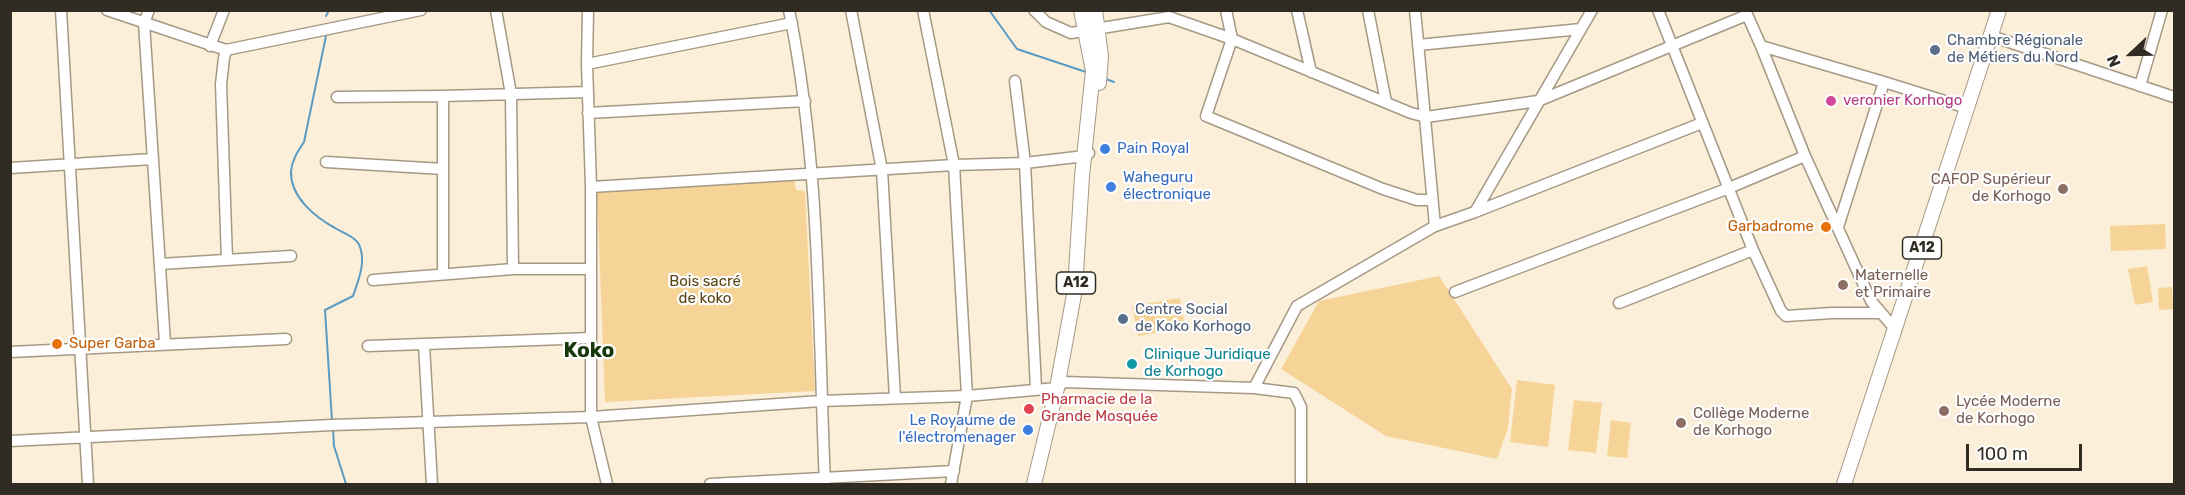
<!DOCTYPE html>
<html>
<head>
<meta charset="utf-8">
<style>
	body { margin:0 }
	#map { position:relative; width:2185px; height:495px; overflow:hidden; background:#fcefd9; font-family:Rubik,sans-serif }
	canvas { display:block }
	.frame { position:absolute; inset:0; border:12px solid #302c23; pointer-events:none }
	.north { position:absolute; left:2101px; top:24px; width:60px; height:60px; -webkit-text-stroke:4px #fefefe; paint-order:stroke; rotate:248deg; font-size:16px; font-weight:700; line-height:24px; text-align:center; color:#302c23 }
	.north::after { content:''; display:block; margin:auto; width:21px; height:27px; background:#302c23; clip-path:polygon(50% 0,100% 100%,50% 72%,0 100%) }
	.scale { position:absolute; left:1966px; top:444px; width:116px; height:27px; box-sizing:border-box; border:3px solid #302c23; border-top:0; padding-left:8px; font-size:18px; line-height:21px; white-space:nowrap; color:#302c23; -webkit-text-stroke:4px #fefefe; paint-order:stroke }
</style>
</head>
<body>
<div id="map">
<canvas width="2185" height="495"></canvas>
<div class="frame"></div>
<div class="north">N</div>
<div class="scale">100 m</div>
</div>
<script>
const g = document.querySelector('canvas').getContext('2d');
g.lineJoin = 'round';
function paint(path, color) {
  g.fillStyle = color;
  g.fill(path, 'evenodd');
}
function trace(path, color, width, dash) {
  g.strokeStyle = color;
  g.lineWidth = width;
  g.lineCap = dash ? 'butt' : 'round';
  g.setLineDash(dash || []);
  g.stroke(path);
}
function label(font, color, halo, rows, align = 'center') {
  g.font = font + ' Rubik,sans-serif';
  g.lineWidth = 4.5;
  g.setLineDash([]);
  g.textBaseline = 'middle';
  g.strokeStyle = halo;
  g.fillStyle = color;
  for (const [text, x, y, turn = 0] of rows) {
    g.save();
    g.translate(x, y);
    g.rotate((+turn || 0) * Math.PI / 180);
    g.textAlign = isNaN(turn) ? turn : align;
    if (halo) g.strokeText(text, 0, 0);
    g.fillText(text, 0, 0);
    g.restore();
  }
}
const green = new Path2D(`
	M794,180L796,190L805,191L815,391L605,402L597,191Z
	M2165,224L2166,249L2111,251L2110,226Z
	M2147,266L2153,302L2135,305L2128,269Z
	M1439,276L1512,389L1508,428L1497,459L1386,436L1281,369L1319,301Z
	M2172,287L2173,309L2159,310L2158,288Z
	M1180,298L1185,328L1138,336L1132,306Z
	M1517,380L1555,385L1548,447L1510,442Z
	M1574,400L1602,403L1596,453L1568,450Z
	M1611,420L1631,423L1627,458L1607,456Z`);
const stream = new Path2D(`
	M989,10L1017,49L1086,72
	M326,16L329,10
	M326,36L304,142C298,151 292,160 291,171C290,197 315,217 335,228C343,233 357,237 360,247C366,263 358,281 353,296L325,310L332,421
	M1106,79L1114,82
	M333,429L334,446L346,484`);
const minor = new Path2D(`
	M61,10L88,484
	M107,10L226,50L421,10
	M149,10L144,23L165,343
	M496,10L511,94L513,269
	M588,10L587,64L591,187V417L607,484
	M789,10C821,166 818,326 825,484
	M851,10L882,170L895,398
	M923,10L954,165L967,396L951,484
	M1034,10L1046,22L1071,33L1169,17L1232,39L1411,113L1426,117L1538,101L1747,15
	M1226,10L1232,39L1206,116L1383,189L1417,200H1432
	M1297,10L1311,72
	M1368,10L1386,102
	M1415,10L1435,226
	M1658,10L1753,250L1781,311L1786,316L1832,313H1880
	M1745,10L1761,46L1805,156L1871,301L1896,330
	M1991,36L2174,97
	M1418,45L1581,29
	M210,46L224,10
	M1761,46L1884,82L1967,108
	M226,50L224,58L221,84L227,260
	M587,64L792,23
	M1015,81L1025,163L1036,389
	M2140,86L2162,10
	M337,97L443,96L588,92
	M588,113L805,101
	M326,162L443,169
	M10,168L152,159
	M591,187L954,165L1025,163L1085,156L1089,153
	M1475,212L1592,10
	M1838,227L1884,82
	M160,264L291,256
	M443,273V96
	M373,280L513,269H591
	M1455,292L1729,188L1805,156
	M1619,303L1753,250
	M424,345L432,484
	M368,346L591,338
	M10,352L286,339
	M1254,388L1297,306L1435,226L1475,212L1702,123
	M10,441L332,425L591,417L821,401L967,396L1057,388L1064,382L1254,388L1294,393L1301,407V484
	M710,484L954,471`);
const major = new Path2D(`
	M1095,10L1101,56L1099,83
	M1034,484L1057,388L1075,289L1082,176L1093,71L1081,10
	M1844,484L1999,10`);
const markers = [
	[1935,50,6,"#5c6f8a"],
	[1831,101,6,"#d1479c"],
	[1105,149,6,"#3f7fe0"],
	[1111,187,6,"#3f7fe0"],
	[2063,189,6,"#8d6e63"],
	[1826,227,6,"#e8710a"],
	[1843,285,6,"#8d6e63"],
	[1123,319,6,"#5c6f8a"],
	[57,344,6,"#e8710a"],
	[1132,364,6,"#0f9aa8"],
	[1029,409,6,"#e0444e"],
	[1944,411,6,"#8d6e63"],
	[1681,423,6,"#8d6e63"],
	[1028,430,6,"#3f7fe0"]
];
const shields = [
	[1922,248,39],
	[1076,283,39]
];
const shieldNames = [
	["A12",1922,248],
	["A12",1076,283]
];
const serviceNames = [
	["Chambre Régionale",1947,41],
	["de Métiers du Nord",1947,58],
	["Centre Social",1135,310],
	["de Koko Korhogo",1135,327]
];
const hotelNames = [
	["veronier Korhogo",1843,101]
];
const shopNames = [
	["Pain Royal",1117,149],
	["Waheguru",1123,178],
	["électronique",1123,195],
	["Le Royaume de",1016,421,"right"],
	["l'électromenager",1016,438,"right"]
];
const educationNames = [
	["CAFOP Supérieur",2051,180,"right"],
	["de Korhogo",2051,197,"right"],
	["Maternelle",1855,276],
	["et Primaire",1855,293],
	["Lycée Moderne",1956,402],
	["de Korhogo",1956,419],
	["Collège Moderne",1693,414],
	["de Korhogo",1693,431]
];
const foodNames = [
	["Garbadrome",1814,227],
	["Super Garba",69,344,"left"]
];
const parkNames = [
	["Bois sacré",705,282],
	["de koko",705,299]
];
const cultureNames = [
	["Clinique Juridique",1144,355],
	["de Korhogo",1144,372]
];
const healthNames = [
	["Pharmacie de la",1041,400],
	["Grande Mosquée",1041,417]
];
const districtNames = [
	["Koko",589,351]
];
paint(green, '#f6d497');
trace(stream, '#5a9bc3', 2);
trace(minor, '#a59985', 13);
trace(major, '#a59985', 16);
trace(minor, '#fff', 10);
trace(major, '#fff', 14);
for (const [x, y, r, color] of markers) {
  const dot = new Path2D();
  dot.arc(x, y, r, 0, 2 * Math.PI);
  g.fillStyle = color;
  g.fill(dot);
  trace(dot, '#fefefe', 2);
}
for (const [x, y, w] of shields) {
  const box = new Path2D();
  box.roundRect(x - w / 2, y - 11, w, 22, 4.5);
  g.fillStyle = '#fefefe';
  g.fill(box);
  trace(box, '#302c23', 1.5);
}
label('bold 14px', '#302c23', null, shieldNames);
label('15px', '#4e5e75', '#fefefe', serviceNames, 'left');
label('15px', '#b23c85', '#fefefe', hotelNames, 'left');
label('15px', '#366cbe', '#fefefe', shopNames, 'left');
label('15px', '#785e54', '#fefefe', educationNames, 'left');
label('15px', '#c56008', '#fefefe', foodNames, 'right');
label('15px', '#5d4515', '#fefefe', parkNames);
label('15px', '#0d838f', '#fefefe', cultureNames, 'left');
label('15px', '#be3a42', '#fefefe', healthNames, 'left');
label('bold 21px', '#15370b', '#fefefe', districtNames);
</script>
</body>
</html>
